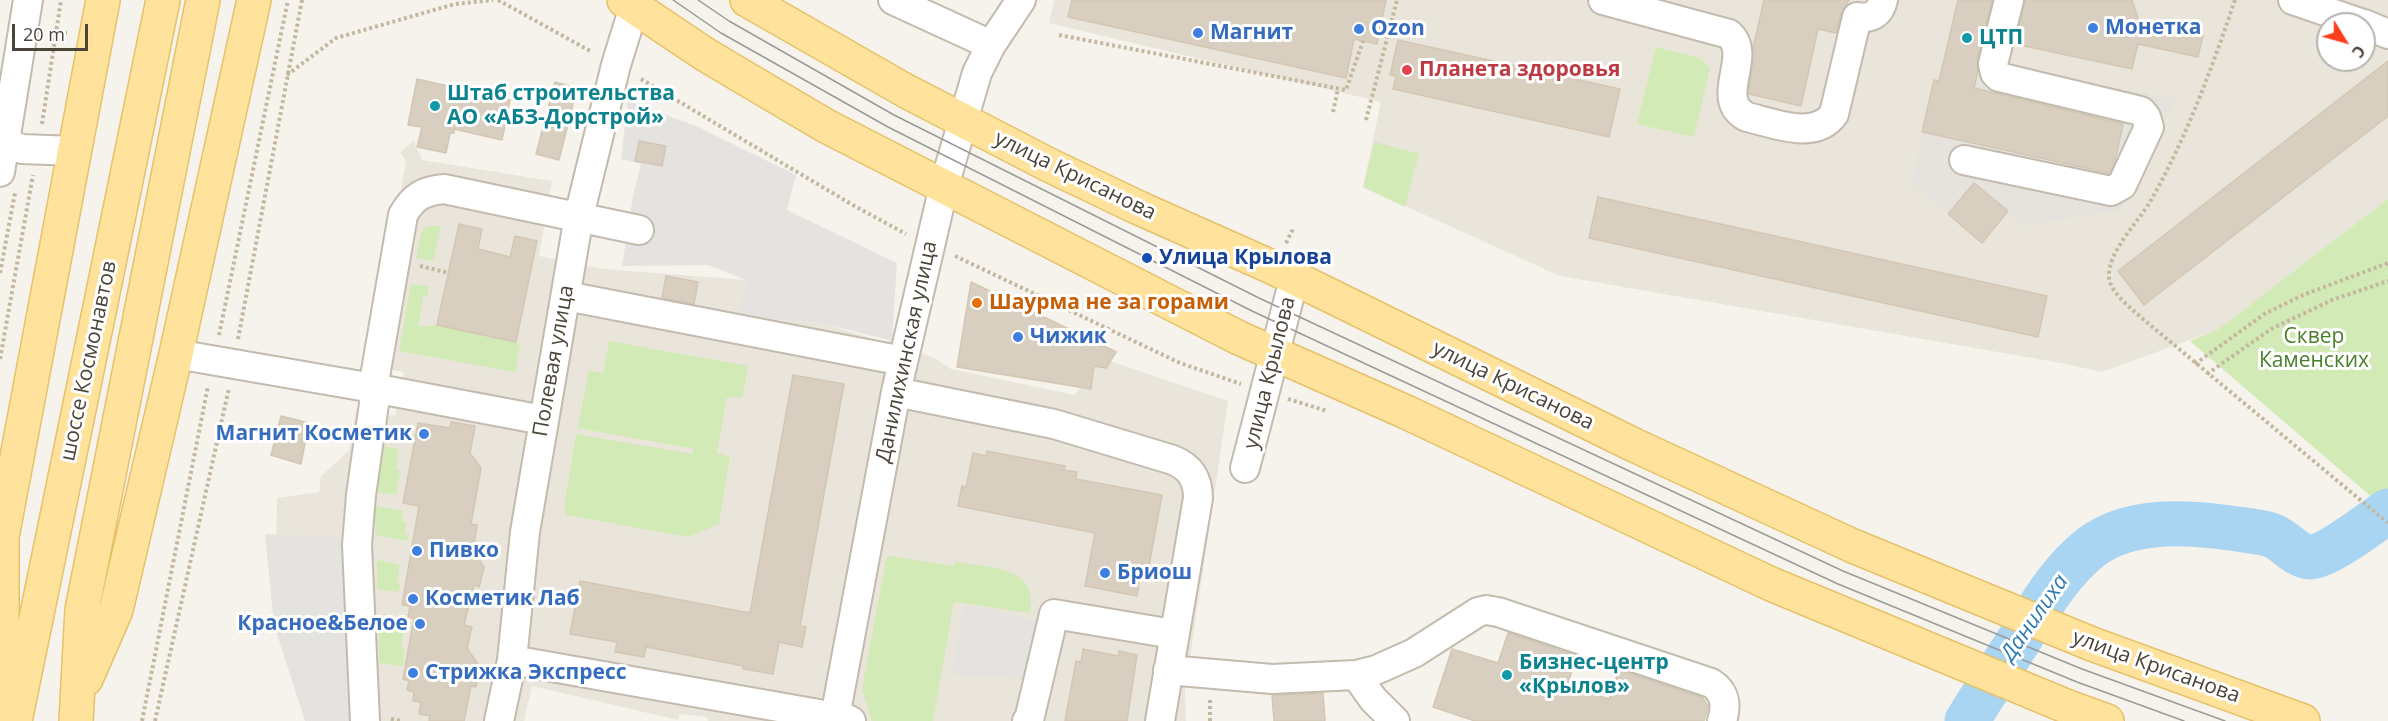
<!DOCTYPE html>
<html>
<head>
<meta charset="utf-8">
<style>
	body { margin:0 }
	#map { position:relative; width:2388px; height:721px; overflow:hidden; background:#f6f3ec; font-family:"Open Sans",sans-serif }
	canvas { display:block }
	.north { position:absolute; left:2316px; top:12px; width:60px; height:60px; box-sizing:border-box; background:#fff; border:2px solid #b7b4b0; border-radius:50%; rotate:127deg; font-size:16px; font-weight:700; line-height:24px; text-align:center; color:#4b4439 }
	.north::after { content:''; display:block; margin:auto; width:21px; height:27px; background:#fc3f1d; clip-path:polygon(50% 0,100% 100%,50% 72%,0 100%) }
	.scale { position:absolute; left:12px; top:24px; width:76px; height:27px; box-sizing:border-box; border:3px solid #4b4439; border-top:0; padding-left:8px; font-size:18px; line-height:21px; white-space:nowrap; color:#4b4439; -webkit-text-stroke:4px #fff; paint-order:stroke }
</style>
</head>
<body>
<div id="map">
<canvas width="2388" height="721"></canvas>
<div class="north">С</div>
<div class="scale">20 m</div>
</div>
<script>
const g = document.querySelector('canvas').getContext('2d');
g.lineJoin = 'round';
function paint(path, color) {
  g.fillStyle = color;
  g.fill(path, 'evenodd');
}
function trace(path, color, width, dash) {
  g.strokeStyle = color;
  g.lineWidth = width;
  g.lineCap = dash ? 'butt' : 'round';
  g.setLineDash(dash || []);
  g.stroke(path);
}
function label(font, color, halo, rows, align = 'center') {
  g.font = font + ' "Open Sans",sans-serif';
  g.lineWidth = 6;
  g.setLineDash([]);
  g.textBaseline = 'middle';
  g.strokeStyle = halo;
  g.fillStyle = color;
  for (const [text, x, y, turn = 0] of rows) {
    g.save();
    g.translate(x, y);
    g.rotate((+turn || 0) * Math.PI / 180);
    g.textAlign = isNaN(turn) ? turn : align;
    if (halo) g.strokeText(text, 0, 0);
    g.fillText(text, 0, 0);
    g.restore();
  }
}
const residential = new Path2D(`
	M1054,0H2388V199L2217,330L2102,372L2061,363L1560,276L1363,187L1381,102L1049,23ZM2328,24H2364V60H2328Z
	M414,141L422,160L552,181L539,256L604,269L746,280L739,316L826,324L883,342L892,341L936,359L951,369L1075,395L1101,358L1228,401L1185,692L1186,721H708L707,717L680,714L678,720L532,686L524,721H309L276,583L277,498L319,492L321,476L349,451L356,409L395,416L404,372L365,365L370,315L391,244L406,161L400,152Z`);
const industrial = new Path2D(`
	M1958,0H2022L2007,67L2175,99L2123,210L2024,225L2008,212L1982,243L1912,183L1934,80H1939Z`);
const green = new Path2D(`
	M1656,47L1700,58L1710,68L1694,137L1637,124Z
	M1375,142L1419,154L1405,207L1363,187Z
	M2388,199V511L2190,341L2217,330Z
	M427,226H441L433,261L416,258L421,233Z
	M411,284L429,286L428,296L423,297L419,325L421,327L437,325L516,342L520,346L515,372L399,351Z
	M609,341L748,366L742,398L727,397L717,453L730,457L719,524L688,537L566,515L564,507L576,434L692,454L694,449L578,428L589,370L603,373Z
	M383,446L399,449L396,470L400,471L396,495L376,492Z
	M375,506L403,511L402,521L406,522L405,534L409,535L408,541L376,535Z
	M890,556L954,566L955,562C990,568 1039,565 1030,613L954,602L933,721H872L862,689L886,559Z
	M377,560L400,565L397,583L400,584L399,592L377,589Z
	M379,627L404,630L401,648L404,649L403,666L379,663Z`);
const parking = new Path2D(`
	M628,101L696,126L796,175L787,210L897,263L892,341L826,324L738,316L746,280L708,265L622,266L633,196L641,164L621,159Z
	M265,534L341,538L354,721H305L274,625Z
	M964,605L1044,622L1029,679L952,674Z`);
const river = new Path2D(`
	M1967,721C1984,693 2003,665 2021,637C2041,605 2060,572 2090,548C2129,518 2185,522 2230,528C2244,530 2258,531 2271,535C2284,539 2295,556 2310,557C2327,557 2372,522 2388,511`);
const building = new Path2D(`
	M1072,0H1386L1377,44L1354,39L1346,78L1068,17Z
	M1764,0H1849L1841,13L1836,33L1818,29L1801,106L1749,94L1753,48Z
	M1958,0H1992L1977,60L1978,71L1974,88L2123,124L2115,161L2109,173L1922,132L1934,80L1939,81Z
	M2025,0H2132L2139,21L2203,35L2198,57L2138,44L2132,69L2015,44Z
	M1398,40L1620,89L1609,137L1393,89L1396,76L1390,75Z
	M2388,61V116L2144,305L2118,271Z
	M417,79L510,100L502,140L454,129V133H450L446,153L417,147L422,127L408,125Z
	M555,82L577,88L559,160L536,154Z
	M639,141L666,146L662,166L635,161Z
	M1974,183L2008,211L1982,243L1948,214Z
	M1598,197L2047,296L2038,337L1589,238Z
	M459,224L482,229L478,249L510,257L515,236L537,241L516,342L437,325Z
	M666,276L698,282L694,304L662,298Z
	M971,282L1098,343L1116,352L1106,368L1094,366L1091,389L957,367Z
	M793,375L844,384L800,626L806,627L802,647L779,642L773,674L743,669V666L646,647L644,657L615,652L617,642L570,634L580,581L750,613Z
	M281,416L309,423L301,464L271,455Z
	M451,422L475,426L470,453L481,468L471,524L477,525L473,551L484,567L479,587L474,585L464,625L472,627L467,648L480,667L476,687L471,686L464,721H429L430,716L419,714L421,702L413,701L414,692L407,690L409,681L403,679L414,618L408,617L410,606L402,605L419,506L403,503L418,423L450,428Z
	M987,451L1065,466L1064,470L1077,472L1076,479L1162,495L1149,566L1142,564L1137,596L1085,586L1095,533L958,506L962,486L966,487L973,453L986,456Z
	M1508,633L1577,656L1567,686L1609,699L1619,670L1703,698L1708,706L1704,721H1475L1433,707L1452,649L1498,663Z
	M1083,649L1118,656L1119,651L1137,655L1127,721H1065L1076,661L1081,662Z
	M1323,693L1325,721H1274L1272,695Z`);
const path = new Path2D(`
	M498,0L592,52
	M2235,0C2212,68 2186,139 2150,202C2138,222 2107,253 2109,277C2110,293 2132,309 2143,319L2388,523
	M48,33H67
	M1059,35L1346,90L1363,41
	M287,75L336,38L455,4L493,0
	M641,79L851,204L906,234
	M1333,112L1338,89
	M1366,120L1397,0
	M42,124L61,0
	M1286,243L1294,227
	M955,256L1180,363L1241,384
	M420,266L449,273
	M0,273L15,193
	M219,335L288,0
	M238,339L302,0
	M0,359L33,175
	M2195,364L2266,313L2303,295L2388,263
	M2207,374L2271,329L2332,300L2388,281
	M1288,399L1327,411
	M391,719L402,721
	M142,721L208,386
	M155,721L229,388
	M1210,721V699`);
const minor = new Path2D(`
	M893,0L991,45
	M1603,0L1729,34C1754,56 1712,99 1747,117C1774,123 1815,141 1834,114L1857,17C1871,19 1880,14 1883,0
	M2293,0L2363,24
	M2364,24L2388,34
	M0,141L22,149L75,151
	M1964,160L2111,191L2122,185L2149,127L2146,117L2141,111L1999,77L1995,73L1993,64L2009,0
	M0,172L28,0
	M566,296L903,361
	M176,354L373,388L543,420
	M896,392L1054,424L1173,460C1190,467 1198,479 1198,498L1160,721
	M1245,468L1294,279
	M512,660L847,719L851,721
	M1168,670L1272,679L1356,675L1376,670L1414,653L1478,612L1486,610L1498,612L1711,683C1725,692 1727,705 1722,721
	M1356,675L1373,699L1395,721
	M835,717L896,392L944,186L977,73L991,45L1021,0
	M365,721L357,545L361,495L374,404L373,388L403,215C413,197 423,191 444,189L639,230
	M499,721L512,660L525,532L579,216L616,65L634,7
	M1027,721L1029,720L1054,614L1173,634`);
const major = new Path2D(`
	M624,0L706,55L826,126L1239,338L1406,412L1771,584L2068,707L2107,721
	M747,0L906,91L1049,165L1139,208L1274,268L1634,445L1853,546L2092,644L2303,721
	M86,679L116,610L176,354L254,0
	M8,706L2,643V537L103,0
	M15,721L163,0
	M76,721L82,610L203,0`);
const tram = new Path2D(`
	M673,0L721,33L888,127L1252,311L1838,584L2077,682L2184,721
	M698,0L729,21L894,115L1259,298L1843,571L2082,669L2225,721`);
const markers = [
	[2093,28,6,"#3f7fe0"],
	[1359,29,6,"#3f7fe0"],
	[1198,33,6,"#3f7fe0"],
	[1967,38,6,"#0f9aa8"],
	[1407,70,6,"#e0444e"],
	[435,106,6,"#0f9aa8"],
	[1147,258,6,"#1a4fb4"],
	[977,303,6,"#e8710a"],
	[1018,337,6,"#3f7fe0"],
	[424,434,6,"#3f7fe0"],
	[417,551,6,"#3f7fe0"],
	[1105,573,6,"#3f7fe0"],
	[413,599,6,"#3f7fe0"],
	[420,624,6,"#3f7fe0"],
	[413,673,6,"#3f7fe0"],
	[1507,675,6,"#0f9aa8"]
];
const shopNames = [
	["Монетка",2105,28],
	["Ozon",1371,29],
	["Магнит",1210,33],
	["Чижик",1030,337],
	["Магнит Косметик",412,434,"right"],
	["Пивко",429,551],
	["Бриош",1117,573],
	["Косметик Лаб",425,599],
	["Красное&Белое",408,624,"right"],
	["Стрижка Экспресс",425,673]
];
const cultureNames = [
	["ЦТП",1979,38],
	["Штаб строительства",447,94],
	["АО «АБЗ-Дорстрой»",447,118],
	["Бизнес-центр",1519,663],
	["«Крылов»",1519,687]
];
const healthNames = [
	["Планета здоровья",1419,70]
];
const streetNames = [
	["улица Крисанова",1075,176,26],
	["Данилихинская улица",907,352,-78],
	["шоссе Космонавтов",89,361,-78],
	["Полевая улица",554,361,-80],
	["улица Крылова",1270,373,-76],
	["улица Крисанова",1513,386,26],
	["улица Крисанова",2156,667,20]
];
const transitNames = [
	["Улица Крылова",1159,258]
];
const foodNames = [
	["Шаурма не за горами",989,303]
];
const parkNames = [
	["Сквер",2314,337],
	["Каменских",2314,361]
];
const waterNames = [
	["Данилиха",2035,618,-55]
];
paint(residential, '#eae5da');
paint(industrial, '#e6e2dd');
paint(green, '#d2eab5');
paint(parking, '#e5e3e0');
trace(river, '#a9d4f2', 45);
paint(building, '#d8cfc1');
trace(building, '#d3c7b4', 1.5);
trace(minor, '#c2bbae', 32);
trace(major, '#e6c16a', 36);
trace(path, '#c4b79f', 4, [3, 3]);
trace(minor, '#fff', 28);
trace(major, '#ffe39c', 33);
trace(tram, '#9a9a9a', 1.5);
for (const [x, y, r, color] of markers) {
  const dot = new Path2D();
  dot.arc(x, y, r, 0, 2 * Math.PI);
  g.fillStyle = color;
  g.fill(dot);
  trace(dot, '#fff', 2);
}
label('bold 21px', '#366cbe', '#fff', shopNames, 'left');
label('bold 21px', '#0d838f', '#fff', cultureNames, 'left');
label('bold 21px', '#be3a42', '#fff', healthNames, 'left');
label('21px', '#4b4439', '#fff', streetNames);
label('bold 21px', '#164399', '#fff', transitNames, 'left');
label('bold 21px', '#c56008', '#fff', foodNames, 'left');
label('21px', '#4a7f2a', '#fff', parkNames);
label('italic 22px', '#2e7ab2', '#fff', waterNames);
</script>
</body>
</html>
